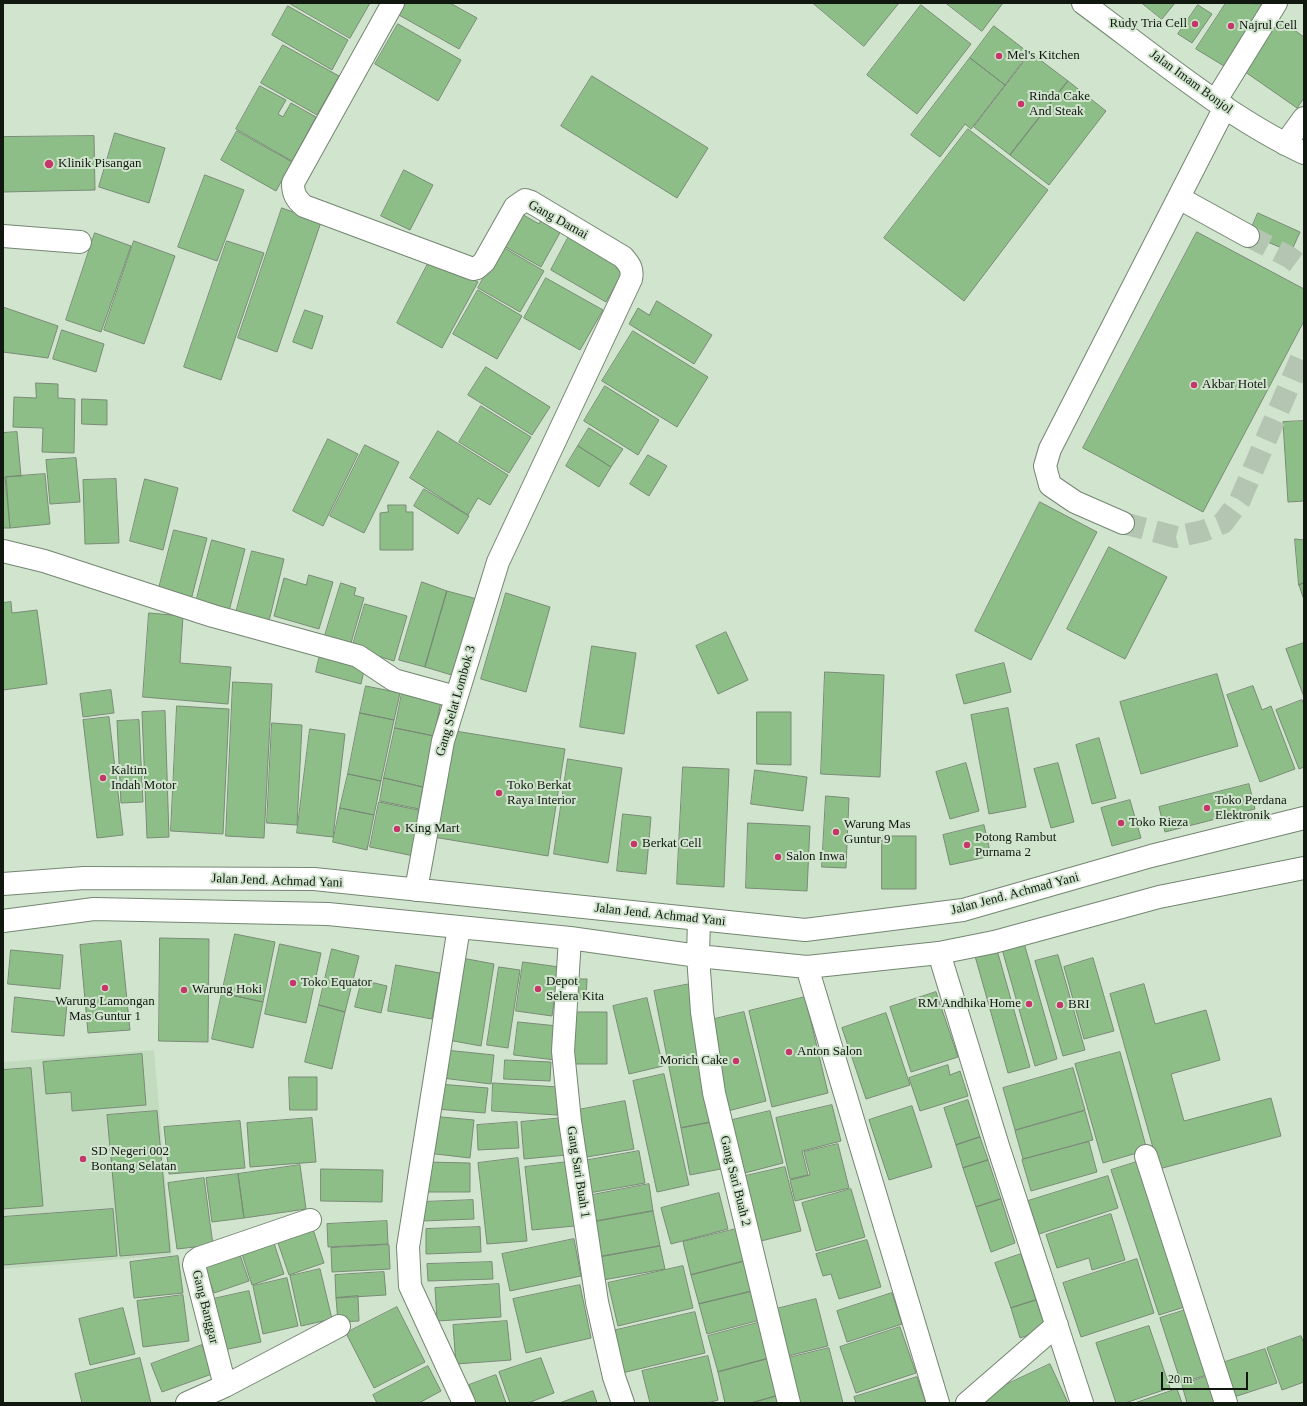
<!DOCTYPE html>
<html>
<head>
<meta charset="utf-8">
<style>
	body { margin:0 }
	#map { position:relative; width:1307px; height:1406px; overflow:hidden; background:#d1e5ce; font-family:"Times New Roman",serif }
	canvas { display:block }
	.frame { position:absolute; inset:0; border:4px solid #111810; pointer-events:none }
	.scale { position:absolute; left:1161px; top:1372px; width:87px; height:18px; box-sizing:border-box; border:2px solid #111810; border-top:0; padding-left:5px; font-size:12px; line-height:14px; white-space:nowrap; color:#111810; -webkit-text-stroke:3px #d1e5ce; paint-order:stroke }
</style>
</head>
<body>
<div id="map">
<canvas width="1307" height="1406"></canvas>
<div class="frame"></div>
<div class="scale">20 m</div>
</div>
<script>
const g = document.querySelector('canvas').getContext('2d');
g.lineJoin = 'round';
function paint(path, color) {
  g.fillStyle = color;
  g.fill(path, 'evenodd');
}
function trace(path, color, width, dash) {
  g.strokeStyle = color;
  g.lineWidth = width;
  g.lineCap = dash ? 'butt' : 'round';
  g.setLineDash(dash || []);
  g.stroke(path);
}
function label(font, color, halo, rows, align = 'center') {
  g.font = font + ' "Times New Roman",serif';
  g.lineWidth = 4;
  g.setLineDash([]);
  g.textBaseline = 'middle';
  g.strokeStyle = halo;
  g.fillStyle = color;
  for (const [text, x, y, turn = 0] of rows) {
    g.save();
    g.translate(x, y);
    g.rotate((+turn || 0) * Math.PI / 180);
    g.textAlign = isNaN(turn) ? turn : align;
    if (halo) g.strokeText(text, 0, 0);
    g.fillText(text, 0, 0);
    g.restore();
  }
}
const built = new Path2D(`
	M154,1050L172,1255L3,1269V1062Z`);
const building = new Path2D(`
	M289,3H370L350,38Z
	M406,3H450L477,18L459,49L399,15Z
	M813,3H899L864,46Z
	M946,3H1003L982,31Z
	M1142,3H1175L1162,19Z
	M1226,3L1265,4L1224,66L1196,49Z
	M921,5L971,44L917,114L867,75Z
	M1198,5L1212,14L1192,43L1178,34Z
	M288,6L348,40L332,70L272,35Z
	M1276,17L1304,37V98L1297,108L1241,69Z
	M398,24L461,60L438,101L375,64Z
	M994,26L1029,53L1005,85L970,58Z
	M283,45L339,76L317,115L261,83Z
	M1031,53L1068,81L1010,155L974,127Z
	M970,58L1005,85L971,129L965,124L940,157L911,135Z
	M592,76L708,148L677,198L561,126Z
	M1068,81L1106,111L1049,185L1010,155Z
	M260,86L286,100L278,114L283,117L291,103L316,117L292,161L236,129Z
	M968,129L1048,190L964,301L884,238Z
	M237,131L292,162L276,191L221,160Z
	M115,133L165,148L149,203L99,187Z
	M94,136L95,190L3,192V137Z
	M404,170L433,185L410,230L381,216Z
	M205,175L244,190L217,261L178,247Z
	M282,208L321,222L277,352L238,338Z
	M520,213L539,224L542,218L562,229L541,267L502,245Z
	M1258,213L1300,232L1291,252L1249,234Z
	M1197,232L1304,289V321L1203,512L1083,448Z
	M95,233L131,246L101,332L66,320Z
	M569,236L625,268L606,302L551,270Z
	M134,241L175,256L144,344L104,330Z
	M227,241L264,253L221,380L184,367Z
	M501,246L544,271L520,312L478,288Z
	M432,256L478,282L442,348L397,323Z
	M546,278L603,310L580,350L524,318Z
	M478,290L522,316L497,359L453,334Z
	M657,301L712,335L694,364L629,324L638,308L649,315Z
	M3,307L58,326L48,358L3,352Z
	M305,310L323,316L312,349L293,342Z
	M62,330L104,344L96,372L53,359Z
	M633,331L708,377L677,427L602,381Z
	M486,367L550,407L532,435L468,395Z
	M36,383L58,384V398L75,399L74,453L42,452L43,428L13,427L14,397L36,398Z
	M605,386L659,420L638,455L584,421Z
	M82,399L107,400V425L82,424Z
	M481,406L531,437L509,473L459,442Z
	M1304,421V501L1288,502L1283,422Z
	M589,428L623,449L611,467L578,446Z
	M438,431L508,475L490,505L478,498L468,515L410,478Z
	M17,432L21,476L5,477L10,528H3V433Z
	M328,439L358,454L323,526L293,511Z
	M365,445L399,462L364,533L330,516Z
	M578,446L611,467L599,487L566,466Z
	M648,455L667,466L649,496L630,484Z
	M76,458L80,502L50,504L46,460Z
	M45,474L50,524L10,528L6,477Z
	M116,479L119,543L85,544L83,480Z
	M145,479L178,488L163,550L130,541Z
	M424,489L469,516L458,534L414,506Z
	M1040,502L1097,532L1031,660L975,631Z
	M388,505H406V512H413V550H380V513L388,512Z
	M174,530L207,538L191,600L158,592Z
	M1295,539L1304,540V583L1299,585Z
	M212,540L245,549L229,611L196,602Z
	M1109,547L1167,577L1125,659L1067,629Z
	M252,551L284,559L269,621L236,613Z
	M309,575L333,582L319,629L274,616L284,578L306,585Z
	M422,582L447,591L425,667L399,660Z
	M341,583L356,588L354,595L364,598L349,650L323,642Z
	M1304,583V600L1299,585Z
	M447,591L477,599L455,676L425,667Z
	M506,593L550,607L526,692L481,679Z
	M11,602L12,613L37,610L47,684L3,690V603Z
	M365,604L407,616L394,661L352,648Z
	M149,613L183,616L180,663L231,667L228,704L143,697Z
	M726,632L748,680L718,694L696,646Z
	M1304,643V697L1286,649Z
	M592,646L636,653L624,734L580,727Z
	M321,650L366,661L361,684L316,672Z
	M1004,663L1011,692L964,704L956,675Z
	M825,672L884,675L880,777L821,774Z
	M1217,674L1238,746L1141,774L1120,702Z
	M233,682L272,684L264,838L226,836Z
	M366,686L400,693L394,720L360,713Z
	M1253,686L1262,710L1271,706L1295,769L1260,782L1227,695Z
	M111,690L114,713L83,717L80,694Z
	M402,693L441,702L434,736L395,728Z
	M1302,700L1304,706V767L1299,769L1276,710Z
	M177,706L229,709L223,834L171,831Z
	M1008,708L1026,807L989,814L971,715Z
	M165,711L169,837L147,838L142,712Z
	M757,712H791V765L757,764Z
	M360,713L394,720L381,781L348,774Z
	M109,717L123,835L97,838L83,720Z
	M139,720L143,802L121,803L117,721Z
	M272,723L302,725L297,825L267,823Z
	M395,728L434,736L423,787L384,778Z
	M310,729L345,734L333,837L297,833Z
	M449,730L565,749L548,856L433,837Z
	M1099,738L1116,798L1092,804L1076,745Z
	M568,759L622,768L608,863L554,854Z
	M966,763L979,811L950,819L936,772Z
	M1058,763L1074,822L1051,828L1034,769Z
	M683,767L729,769L724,887L677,884Z
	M755,770L807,777L803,811L751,804Z
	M348,774L381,781L374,815L340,808Z
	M384,778L423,787L419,809L380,801Z
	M1249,784L1255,809L1165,832L1159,807Z
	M826,796L849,798L846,868L822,867Z
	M1130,800L1141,838L1112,846L1101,808Z
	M379,802L423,811L414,856L370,847Z
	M340,808L374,815L367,850L333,842Z
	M623,814L651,817L646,874L617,871Z
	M748,823L810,826L807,891L746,888Z
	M984,825L991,856L950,865L943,835Z
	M882,836H916V889H882Z
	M235,934L275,942L263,1002L222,993Z
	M160,938L209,939L208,1042L159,1041Z
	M121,941L130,1030L88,1033L80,945Z
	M1024,943L1057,1059L1035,1066L1002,949Z
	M280,944L321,953L306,1023L265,1014Z
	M332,949L359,956L345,1012L319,1005Z
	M11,950L63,955L60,989L8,984Z
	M997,950L1030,1067L1008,1073L975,956Z
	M1058,955L1085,1050L1063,1056L1035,961Z
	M462,958L494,964L481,1046L448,1040Z
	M1093,958L1114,1031L1084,1039L1064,967Z
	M523,962L559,967L552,1016L516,1011Z
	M396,965L440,973L432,1019L388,1011Z
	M499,967L520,970L508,1048L487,1045Z
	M571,979H587L586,1000H571Z
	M362,980L387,986L381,1013L355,1007Z
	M690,984L717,1121L681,1128L654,991Z
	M1144,984L1155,1024L1206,1010L1220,1060L1171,1074L1184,1121L1271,1098L1281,1136L1159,1169L1110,994Z
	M936,992L958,1057L911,1072L890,1007Z
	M222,993L263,1002L253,1048L212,1039Z
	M15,997L67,1003L64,1036L12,1032Z
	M805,997L828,1093L772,1107L749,1011Z
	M647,998L663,1066L629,1074L613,1006Z
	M319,1005L345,1012L332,1069L305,1062Z
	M572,1012H607V1064H573Z
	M744,1012L766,1101L728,1111L706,1021Z
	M886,1013L910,1085L866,1099L842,1028Z
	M518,1022L558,1026L555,1060L514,1055Z
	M445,1050L494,1055L491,1084L442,1078Z
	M1120,1052L1147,1150L1103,1163L1075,1064Z
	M142,1054L146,1105L72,1111L71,1092L46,1094L43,1062Z
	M505,1060L551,1062L550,1081L504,1079Z
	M948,1065L950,1075L960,1071L968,1096L920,1111L909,1078Z
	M31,1068L43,1206L3,1209V1070Z
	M1073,1068L1085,1110L1015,1130L1003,1088Z
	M664,1074L689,1185L657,1192L633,1081Z
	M289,1077H317V1110H290Z
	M493,1083L559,1087L557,1115L492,1111Z
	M438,1084L488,1088L485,1113L436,1109Z
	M968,1100L980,1137L956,1145L944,1108Z
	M625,1101L634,1149L587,1157L578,1110Z
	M832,1105L841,1141L802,1151L808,1175L790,1179L776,1118Z
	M912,1106L932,1167L889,1180L869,1120Z
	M157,1111L170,1252L120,1256L107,1115Z
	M770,1111L783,1163L741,1174L728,1121Z
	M1085,1111L1093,1140L1023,1159L1015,1131Z
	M431,1116L474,1120L470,1158L427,1153Z
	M312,1118L316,1162L250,1167L247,1123Z
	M563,1118L567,1155L524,1159L521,1122Z
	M240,1121L245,1168L169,1174L164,1127Z
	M717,1121L726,1168L690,1175L681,1128Z
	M517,1122L519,1148L478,1150L477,1125Z
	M980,1137L988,1160L963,1168L956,1145Z
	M1089,1142L1097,1172L1031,1191L1022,1160Z
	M838,1144L849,1188L795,1201L790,1180L810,1175L804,1152Z
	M639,1151L645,1183L589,1193L583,1161Z
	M518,1158L527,1241L487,1244L478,1163Z
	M988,1160L1001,1199L976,1207L963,1168Z
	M1143,1160L1191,1305L1159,1315L1111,1170Z
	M426,1162L470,1163V1192H426Z
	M568,1162L575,1226L532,1230L525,1167Z
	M300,1165L306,1209L244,1218L238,1174Z
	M785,1167L801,1231L757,1242L741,1177Z
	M321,1169L383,1170L382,1202L321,1201Z
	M238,1174L244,1218L212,1222L206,1178Z
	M1108,1176L1118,1208L1039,1234L1028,1201Z
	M204,1178L213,1245L177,1249L168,1183Z
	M649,1184L653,1211L592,1222L587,1196Z
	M851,1189L865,1237L816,1251L802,1203Z
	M719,1193L728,1229L671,1244L661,1208Z
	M1001,1199L1015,1243L991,1252L976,1207Z
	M473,1200L474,1219L422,1221V1202Z
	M113,1209L117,1256L3,1265V1217Z
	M653,1211L660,1246L599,1257L592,1222Z
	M1111,1214L1125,1260L1092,1270L1089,1258L1057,1268L1046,1235Z
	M387,1221L388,1244L328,1247L327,1224Z
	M312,1226L324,1263L289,1275L276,1237Z
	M480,1227L481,1252L426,1254V1229Z
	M736,1229L745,1261L691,1275L683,1242Z
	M272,1237L284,1274L252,1285L240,1248Z
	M574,1239L581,1276L510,1291L502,1254Z
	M867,1240L881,1287L839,1299L831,1274L823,1276L816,1254Z
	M389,1245L390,1269L332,1272L331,1248Z
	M660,1246L665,1269L603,1280L599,1257Z
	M239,1252L249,1281L214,1293L204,1265Z
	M1021,1254L1036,1300L1011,1308L995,1263Z
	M178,1256L183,1293L134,1298L130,1262Z
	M1137,1259L1154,1313L1081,1337L1063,1283Z
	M745,1261L753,1291L699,1304L691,1275Z
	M492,1262L493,1279L428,1281L427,1264Z
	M683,1266L693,1308L618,1326L608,1283Z
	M320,1269L332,1319L301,1326L290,1276Z
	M384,1272L386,1295L336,1298L335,1275Z
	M287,1278L298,1326L263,1334L253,1286Z
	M499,1284L501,1317L437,1321L435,1288Z
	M580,1285L591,1338L526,1353L513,1299Z
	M249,1291L261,1342L224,1350L213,1299Z
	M753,1291L760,1320L707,1334L699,1304Z
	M892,1293L902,1324L847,1342L837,1311Z
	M183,1295L189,1341L143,1347L137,1301Z
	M358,1296L359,1321L338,1322L336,1298Z
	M816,1299L828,1346L784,1357L772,1310Z
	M1036,1300L1046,1329L1020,1338L1011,1308Z
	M397,1307L425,1362L374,1388L346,1333Z
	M123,1308L135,1354L90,1365L79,1319Z
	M1192,1308L1213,1373L1181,1383L1160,1318Z
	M695,1312L705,1353L622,1373L612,1331Z
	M507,1321L511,1360L456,1364L453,1325Z
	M761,1322L770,1358L718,1372L708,1336Z
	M1149,1326L1170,1388L1125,1403H1116L1096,1343Z
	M900,1327L916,1373L856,1393L840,1347Z
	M1301,1336L1304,1344V1382L1282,1390L1267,1348Z
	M202,1345L212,1374L162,1392L151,1364Z
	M829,1348L843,1403H795L784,1359Z
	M1265,1349L1277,1383L1234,1397L1222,1363Z
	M708,1356L718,1400L708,1403H650L642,1371Z
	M140,1358L151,1403H82L75,1374Z
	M541,1358L554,1393L528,1403H510L499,1372Z
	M770,1358L780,1395L751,1403H725L718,1372Z
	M1050,1364L1068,1403H978L976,1399Z
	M428,1366L441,1391L419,1403H377L373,1395Z
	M1214,1374L1223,1403H1187L1182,1385Z
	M496,1375L506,1403H476L469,1385Z
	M917,1377L926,1403H856L854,1397Z
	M1177,1389L1182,1403H1135Z
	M593,1391L597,1403H560Z
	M780,1395L782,1403H751Z`);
const minorTunnel = new Path2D(`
	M1248,236L1289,257L1304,268
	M1123,523L1176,537L1203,531L1223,523L1240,500L1304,351`);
const minor = new Path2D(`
	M393,3L293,183C293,194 296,199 304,206L473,269L477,268L484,262L515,207L525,200L531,202L623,257C630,265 633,269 631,279L498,562L443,741L416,890
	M1083,3C1152,54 1227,117 1304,153
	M1216,100L1276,3
	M1285,144L1304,118
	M1179,198L1248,236
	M3,236L80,242
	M1123,523L1075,502L1050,485L1045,466L1050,449L1225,107
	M3,551L44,561L213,616L358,656L394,680L456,697
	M3,884L84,878L314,879L805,930L963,910L1151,856L1304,818
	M699,919L698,956L702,1012L714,1093L789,1403
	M3,921L94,909L328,914L570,938L698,956L807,967L939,953L994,942L1159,897L1304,868
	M459,927L408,1247L410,1286L464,1403
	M570,938L563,1051L570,1121L597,1302L614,1377L623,1403
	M939,953L998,1146L1082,1403
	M807,967L938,1403
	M1146,1156L1226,1403
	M225,1386L339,1326
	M187,1403L225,1386L194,1265L195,1261L199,1258L310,1220
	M967,1403L1057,1325`);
const markers = [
	[1195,24,4,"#c43768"],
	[1231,26,4,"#c43768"],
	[999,56,4,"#c43768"],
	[1021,104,4,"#c43768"],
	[49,164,5,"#c43768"],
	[1194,385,4,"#c43768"],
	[103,778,4,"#c43768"],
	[499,793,4,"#c43768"],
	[1207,808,4,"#c43768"],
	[1121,823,4,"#c43768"],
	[397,829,4,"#c43768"],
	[836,832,4,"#c43768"],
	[634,844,4,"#c43768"],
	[967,845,4,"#c43768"],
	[778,857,4,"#c43768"],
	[293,983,4,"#c43768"],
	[105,988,4,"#c43768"],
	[538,989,4,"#c43768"],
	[184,990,4,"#c43768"],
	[1029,1004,4,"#c43768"],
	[1060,1005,4,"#c43768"],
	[789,1052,4,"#c43768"],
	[736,1061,4,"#c43768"],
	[83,1159,4,"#c43768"]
];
const poiNames = [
	["Rudy Tria Cell",1187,24,"right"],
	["Najrul Cell",1239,26],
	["Mel's Kitchen",1007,56],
	["Rinda Cake",1029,97],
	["And Steak",1029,112],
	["Klinik Pisangan",58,164],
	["Akbar Hotel",1202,385],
	["Kaltim",111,771],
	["Indah Motor",111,786],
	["Toko Berkat",507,786],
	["Raya Interior",507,801],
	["Toko Perdana",1215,801],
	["Elektronik",1215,816],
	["Toko Rieza",1129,823],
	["Warung Mas",844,825],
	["Guntur 9",844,840],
	["King Mart",405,829],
	["Potong Rambut",975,838],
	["Purnama 2",975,853],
	["Berkat Cell",642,844],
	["Salon Inwa",786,857],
	["Depot",546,982],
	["Selera Kita",546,997],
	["Toko Equator",301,983],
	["Warung Hoki",192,990],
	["Warung Lamongan",105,1002,"center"],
	["Mas Guntur 1",105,1017,"center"],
	["RM Andhika Home",1021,1004,"right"],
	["BRI",1068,1005],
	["Anton Salon",797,1052],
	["Morich Cake",728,1061,"right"],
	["SD Negeri 002",91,1152],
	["Bontang Selatan",91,1167]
];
const streetNames = [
	["Jalan Imam Bonjol",1191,82,36],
	["Gang Damai",558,220,29],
	["Gang Selat Lombok 3",456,701,-74],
	["Jalan Jend. Achmad Yani",277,881,2],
	["Jalan Jend. Achmad Yani",1015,894,-15],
	["Jalan Jend. Achmad Yani",660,915,6],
	["Gang Sari Buah 1",578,1172,81],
	["Gang Sari Buah 2",735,1181,76],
	["Gang Banggar",205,1307,76]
];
paint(built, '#c2dbbf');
paint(building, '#8ebe88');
trace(building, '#798b76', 1);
trace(minorTunnel, '#b4c6b2', 22, [22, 11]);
trace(minor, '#738671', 24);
trace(minor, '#fff', 22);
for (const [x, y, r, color] of markers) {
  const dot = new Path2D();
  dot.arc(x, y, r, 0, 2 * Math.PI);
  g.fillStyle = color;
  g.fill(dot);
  trace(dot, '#d1e5ce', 1.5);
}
label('13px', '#111810', '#d1e5ce', poiNames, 'left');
label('13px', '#111810', '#d1e5ce', streetNames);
</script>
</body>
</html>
